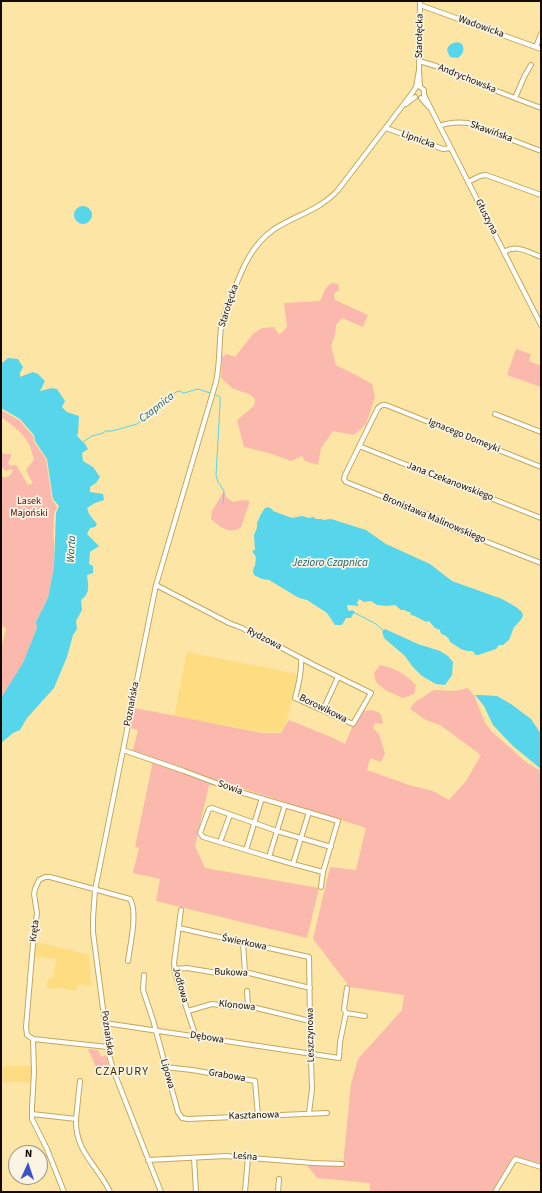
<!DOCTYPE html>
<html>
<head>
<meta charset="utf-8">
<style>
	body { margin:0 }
	#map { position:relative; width:542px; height:1193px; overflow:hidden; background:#fde5a6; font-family:"Source Sans 3",sans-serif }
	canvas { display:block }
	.frame { position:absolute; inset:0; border:2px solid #120a00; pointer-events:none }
	.north { position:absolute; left:8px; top:1145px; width:40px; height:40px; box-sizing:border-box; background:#faf4e5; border:1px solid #9d9689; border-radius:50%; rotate:3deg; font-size:11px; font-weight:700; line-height:16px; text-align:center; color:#120a00 }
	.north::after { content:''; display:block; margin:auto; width:14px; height:18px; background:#3c52c5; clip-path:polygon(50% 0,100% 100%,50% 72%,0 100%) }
</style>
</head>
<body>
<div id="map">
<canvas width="542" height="1193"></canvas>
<div class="frame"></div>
<div class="north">N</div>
</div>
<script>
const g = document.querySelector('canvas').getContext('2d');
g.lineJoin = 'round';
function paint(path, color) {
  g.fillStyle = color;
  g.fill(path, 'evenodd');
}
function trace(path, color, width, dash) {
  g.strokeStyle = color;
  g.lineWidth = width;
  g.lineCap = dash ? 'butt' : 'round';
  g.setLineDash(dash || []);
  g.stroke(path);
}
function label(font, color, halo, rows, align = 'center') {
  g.font = font + ' "Source Sans 3",sans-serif';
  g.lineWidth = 3.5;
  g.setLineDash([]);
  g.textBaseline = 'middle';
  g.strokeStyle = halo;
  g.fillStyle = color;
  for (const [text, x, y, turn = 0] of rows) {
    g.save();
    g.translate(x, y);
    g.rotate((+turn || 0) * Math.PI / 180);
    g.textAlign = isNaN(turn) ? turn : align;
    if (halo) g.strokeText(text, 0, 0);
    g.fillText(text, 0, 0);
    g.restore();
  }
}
const built = new Path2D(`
	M187,652L298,674L286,725L281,732H262L174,716Z
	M34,941L89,955L91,987L82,984L77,985L76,991L57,987V989L46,988L48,979L53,977L56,959L33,956Z
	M1,1066H32V1082H2V1099H1Z`);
const green = new Path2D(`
	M331,283L338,284L339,290L334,294L335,300L368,315L363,327L342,318L336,325L335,335L331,346L336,365L356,375L372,384L375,397L366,424L354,435L333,431L321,448L318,465L305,461L302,456L291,461L269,453L244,447L237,420L254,406L255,399L251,395L232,388L221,378L222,357L227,354L235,357L253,334L262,328L274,327L279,335L287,327L284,303L320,301L326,288Z
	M516,349L531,354L529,361L541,366V387L507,375Z
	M1,410L19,420L33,436L34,442L46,459L52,500L57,507L54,514L53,540L54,538V567L48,598L36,622L37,628L23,664L1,698V672L3,669L1,670V650L6,628L1,626V477H8L13,471L11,469L6,471C0,468 1,459 1,452L3,454H11V458L9,460L8,464L11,466L14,465L17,466L28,485L33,483L31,480L26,470C29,465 32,464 34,458C32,455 32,453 31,449C26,435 13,425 1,417Z
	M224,491L226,497L233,502L243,500L250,501L241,527C230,536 219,526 211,519L212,511Z
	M380,665C398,669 403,673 416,685L414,694L403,698L385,690L376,682L374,673Z
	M468,688L475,697L484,721L491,731L527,763L541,771V1165L513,1156L492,1192H370V1183L317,1178L307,1165H343L351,1084L358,1059L402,1010L404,995L350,987L313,939L330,867L356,870L366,828L241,788L209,785L195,846L205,868L319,888L307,938L156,901L160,879L133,873L139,848L135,847L153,761L132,754L138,730L131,728L135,708L262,733H281L289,720L331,737L345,744L354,723L361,711L372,710L380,713L383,722L382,724L375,723L373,728L379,734L385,753L381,762L370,758L367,770L409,785L433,791L449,800L466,781L481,755L440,725L426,720L410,709L415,702L434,690L455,691Z
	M88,1049L98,1050L101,1057L106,1055L108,1065L96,1067Z`);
const water = new Path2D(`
	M458,42L462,44C465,50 463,54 458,58L450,57L447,50C449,44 452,43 458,42Z
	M74 215a9 9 0 1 1 18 0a9 9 0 1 1-18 0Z
	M8,358L18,359L23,367L20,373V377L33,372L38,374L45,381L40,391L52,388L57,389L65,401L62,407L67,412L79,416L78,433L77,436L85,444L88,449L82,453L83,461L93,467L100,477L96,483L90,487V492L103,494L104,500L95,503L87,508L89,514L97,524L95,527L90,528L87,534L99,546L90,552L89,564L93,566V573L87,575C88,586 91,593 81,600L82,610L76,621L77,629L73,635L67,657L54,688L27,718L20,730L13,733L1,743V698L23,663L37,628L36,622L48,598L54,567L56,513L59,506L53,499L47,459L35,441L34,435L20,419L1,408V364Z
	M268,507L272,509L273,511L292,518L302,516L309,518L314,517L316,519H322L323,520L331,519L366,530L386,544L430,564L452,581L502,599L516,607L522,612L523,616L520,621L514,627L509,640L503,645H499L496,649L478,655H475L474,652L471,651H467L461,649L450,642C449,638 446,635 441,634L440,630L435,628L429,621L427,622C421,620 417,616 411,615L410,612H408L404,610H401L395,605L388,606L377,605L371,601L364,602L359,599L357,603L359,606L347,605L348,610L350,611L352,610L355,612V613L353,614L351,618H346L342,625H335L327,613L307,600L299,598L269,580L262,579L254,575L253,571L254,567L255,566L256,557L252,551L255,550L254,535L257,528V523L261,514L265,508Z
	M385,629L418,644L440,651L448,656L453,662L452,675L445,685L436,684L422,676L412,666L405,656L384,638L382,631Z
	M475,695H481L497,696L511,704L531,719L541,734V769L513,746L493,725L484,706Z`);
const stream = new Path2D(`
	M216,395L220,397V405L216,475L218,482L224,491L223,503
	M83,442L92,436L103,433L106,431H112L137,424L176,392L179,391L184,393L198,389L210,393
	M355,613L376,624L383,630`);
const minor = new Path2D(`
	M420,5L541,49
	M536,47L541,34
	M419,61L436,66L460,77L541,108
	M420,87L424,90V95L431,109L541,325
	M420,87L419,70L420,1
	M421,98L429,107
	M515,98L525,75L531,65
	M406,104L415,97
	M440,126C449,122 458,122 468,123L541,151
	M386,128L443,149L451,148
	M468,182L480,176L486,175L541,195
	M504,252C517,244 528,252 541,257
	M495,414L541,432
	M359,446L541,518
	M541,467L386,405H382L378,408L345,475L344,479L346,482L437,518L454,529L541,563
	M156,585L229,623L242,628L254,635L265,639L314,665L371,693L353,724L295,698C299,684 302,672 301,658
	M323,710L338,677
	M123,750L184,771L240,792L338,821L323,872L321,887
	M285,805L269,857L293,864L309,812
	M220,842L230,815
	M246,850L262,798
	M269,857L203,837L200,833L209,809L212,808L277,831L331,847
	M293,864L323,872
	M181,910L174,963L176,976L194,1031V1036
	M179,928L309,957L310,1021V1053L311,1059L312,1089L309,1113
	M243,943L245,972
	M174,969L187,968L217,973L245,972L310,988
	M144,975L143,990L153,1020L178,1112L182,1118L188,1119L327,1113
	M247,991L248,1006
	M188,1011L212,1004L235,1007L248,1006L310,1021
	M346,1013L344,1009L347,988
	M105,1023L339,1058L340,1042L346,1013L365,1016
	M33,1039L34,1072L32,1107V1119L47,1149L64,1192
	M108,1047L33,1039L27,1035L26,1027L33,944L37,913L34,894L35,889L39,880L45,877H50L130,899C138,912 130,946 128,961
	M165,1067L192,1070L255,1081L258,1116
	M32,1114L76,1119C75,1153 98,1165 110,1192
	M76,1119L80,1081
	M194,1158L196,1192
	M148,1160L226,1156L313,1163L342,1164
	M161,1192L114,1072L109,1055L93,932V918L95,890L156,585L216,382C220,364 219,346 221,327C223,314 229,302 234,290C243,267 252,245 273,230C295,215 319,211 338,190L413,92L416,87L419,70
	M245,1192L248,1157
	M278,1192L279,1179
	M495,1192L515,1159L541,1167`);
const streetNames = [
	["Wadowicka",481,27,20],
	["Starołęcka",420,36,-89],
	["Andrychowska",467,79,22],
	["Skawińska",491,132,20],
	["Lipnicka",418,140,20],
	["Głuszyna",486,217,63],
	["Starołęcka",229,306,-72],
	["Ignacego Domeyki",464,436,22],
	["Jana Czekanowskiego",450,482,21],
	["Bronisława Malinowskiego",434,519,23],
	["Rydzowa",264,639,27],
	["Poznańska",132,704,-79],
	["Borowikowa",323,709,26],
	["Sowia",230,788,20],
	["Kręta",35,931,-83],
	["Świerkowa",244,943,12],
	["Bukowa",231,973,2],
	["Jodłowa",180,985,74],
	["Klonowa",237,1006,6],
	["Poznańska",107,1033,82],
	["Leszczynowa",311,1035,-91],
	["Dębowa",207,1038,9],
	["Lipowa",167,1074,74],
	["Grabowa",227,1076,10],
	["Kasztanowa",254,1116,-2],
	["Leśna",245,1157,4]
];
const parkNames = [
	["Lasek",29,502],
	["Majoński",29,514]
];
const waterNames = [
	["Czapnica",157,408,-38],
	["Warta",72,549,-87],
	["Jezioro Czapnica",330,564]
];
const quarterNames = [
	["CZAPURY",122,1072]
];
paint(built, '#fedd82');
paint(green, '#fbb9ad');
paint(water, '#57d5ea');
trace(stream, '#57d5ea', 1);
trace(minor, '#c4a757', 6);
trace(minor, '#fff', 4);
label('10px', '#120a00', '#faf4e5', streetNames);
label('10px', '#540d06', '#faf4e5', parkNames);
label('italic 11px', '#1b616c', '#faf4e5', waterNames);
g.letterSpacing = '1px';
label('12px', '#3c2d00', '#faf4e5', quarterNames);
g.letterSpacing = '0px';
</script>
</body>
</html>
